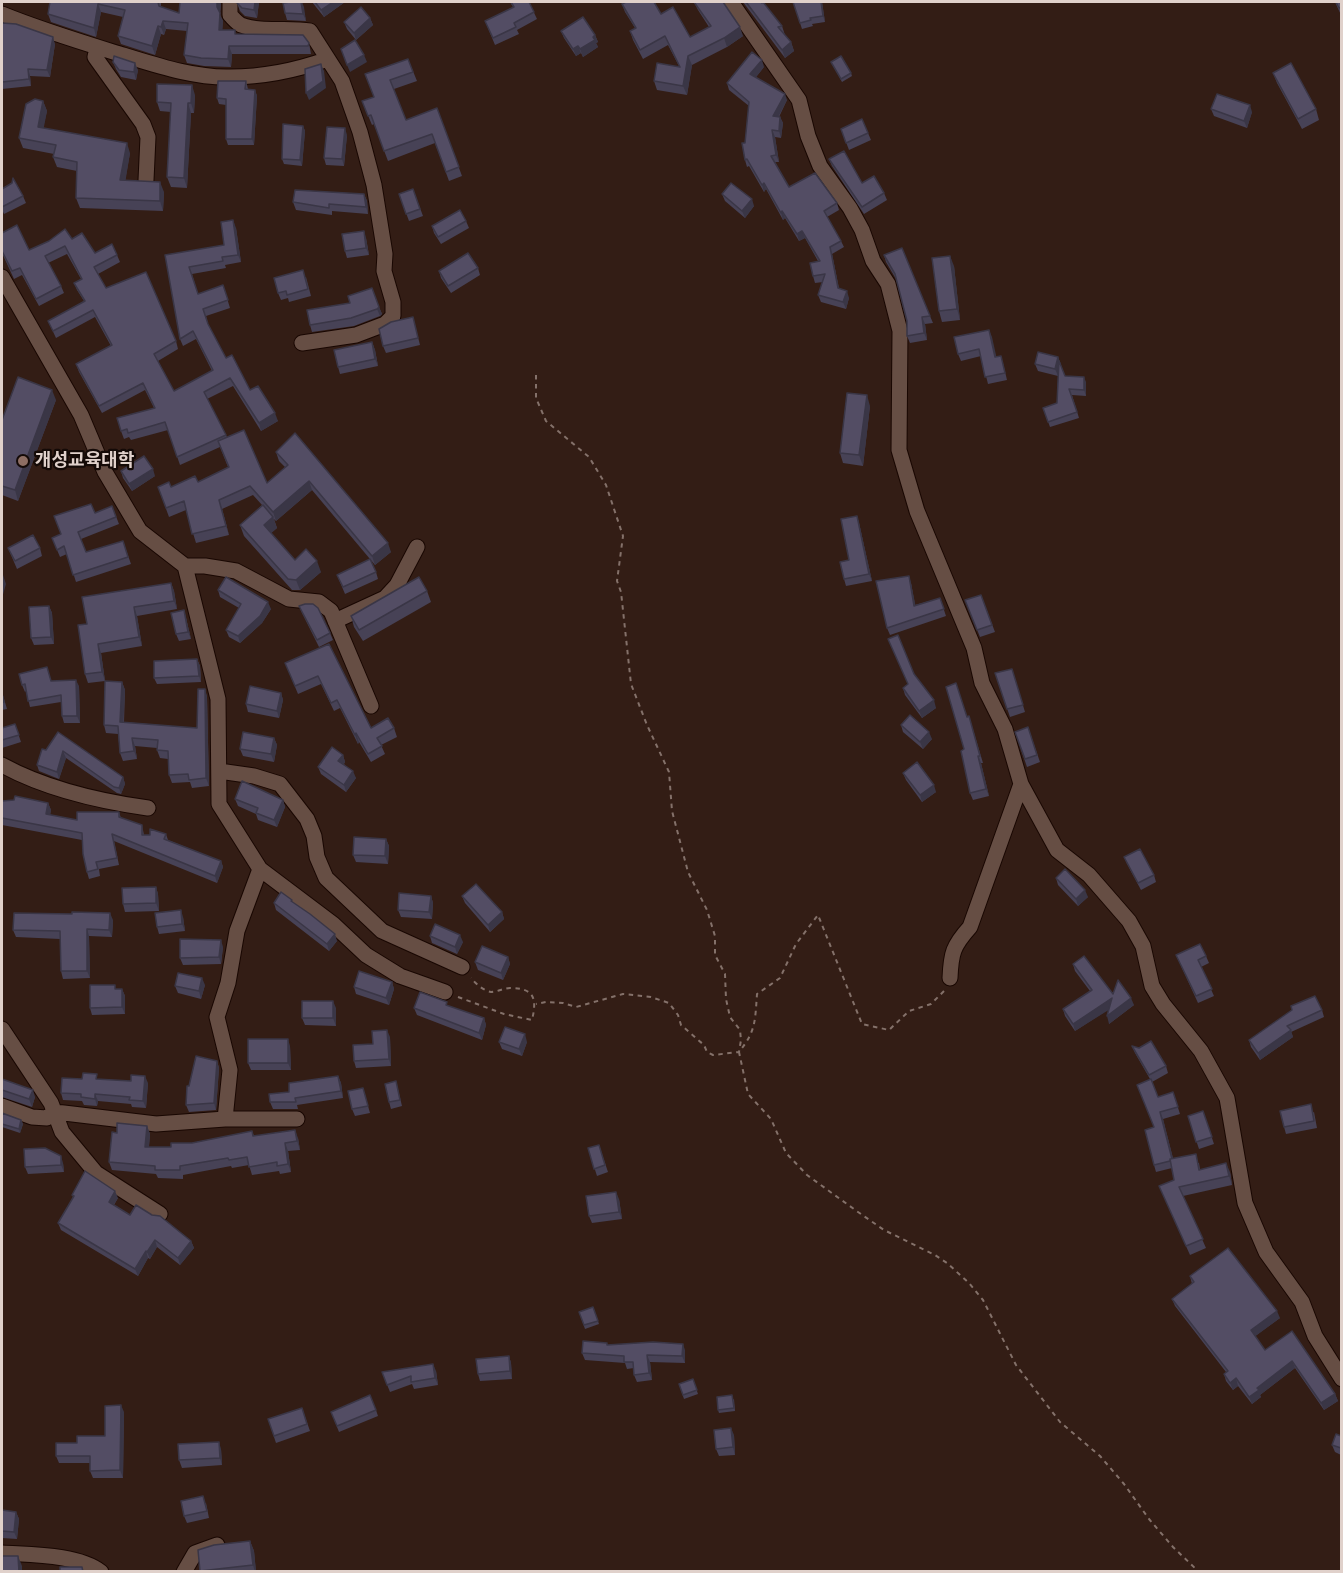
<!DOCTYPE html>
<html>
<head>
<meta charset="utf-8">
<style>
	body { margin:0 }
	#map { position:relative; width:1343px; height:1573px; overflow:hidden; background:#331d15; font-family:Mulish,sans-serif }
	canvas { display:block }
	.frame { position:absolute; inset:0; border:3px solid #e0d1cb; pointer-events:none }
</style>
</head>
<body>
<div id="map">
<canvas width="1343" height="1573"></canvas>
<div class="frame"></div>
</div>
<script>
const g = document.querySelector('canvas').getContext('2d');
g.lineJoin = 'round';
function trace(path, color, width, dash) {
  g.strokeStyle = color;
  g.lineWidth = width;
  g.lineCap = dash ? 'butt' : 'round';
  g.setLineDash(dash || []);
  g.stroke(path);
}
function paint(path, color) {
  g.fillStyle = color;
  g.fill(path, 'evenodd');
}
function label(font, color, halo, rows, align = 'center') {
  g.font = font + ' Mulish,"Noto Sans KR",sans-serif';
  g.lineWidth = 4.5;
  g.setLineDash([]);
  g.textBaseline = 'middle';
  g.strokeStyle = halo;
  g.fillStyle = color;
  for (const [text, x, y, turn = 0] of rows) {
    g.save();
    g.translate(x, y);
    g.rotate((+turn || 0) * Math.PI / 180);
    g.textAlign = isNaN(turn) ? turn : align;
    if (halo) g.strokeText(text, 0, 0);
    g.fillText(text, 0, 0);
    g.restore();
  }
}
const path = new Path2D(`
	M536,375V398L546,421L589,457L606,485L623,536L617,581L621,592L631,684L647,725L669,772L672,811L688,872L707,910L715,936V955L725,974L726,999L730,1017L740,1030L741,1040L739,1052L713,1055L707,1052L704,1045L681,1025L678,1015L669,1003L651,997L623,994L576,1007L563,1003L546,1002L536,1004
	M944,991L931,1004L909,1011L889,1030L862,1024L818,915L796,944L780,978L757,994C755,1021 756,1031 739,1052L748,1094L771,1119L786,1153L807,1175L858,1212L884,1230L935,1255L947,1263L969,1283L983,1300L1016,1365L1060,1422L1100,1456L1124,1484L1149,1519L1173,1547L1199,1572
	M458,997L504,1014L532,1020C537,999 535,988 510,988C504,988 497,992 491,992C484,991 476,984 471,978`);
const minor = new Path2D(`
	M230,2V15C233,18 237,23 241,25C262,33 288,27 310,31L342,81L360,132L374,185L385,254L384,271L393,302V316L385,324L356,335L302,343
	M731,2L799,100L808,136L820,166L850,208L862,230L873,261L888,284L900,331L899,450L917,511L974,648L982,683L1005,729L1021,784L970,927C953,946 951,953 950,978
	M2,14C41,30 81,42 123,55C156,65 194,78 230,77C263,77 297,70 328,59
	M97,47L95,57L143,124L148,137L146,180
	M2,277L81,415L105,472L140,531L185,566L218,699L219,804L260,869L333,924L366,955L400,976L445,992
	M185,566H205L236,571L289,599L319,602L331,611L371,706
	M335,621L385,598L397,585L417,547
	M2,765C46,789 98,801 148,808
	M219,771L254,776L280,784L307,819L314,836L317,857L326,878L382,931L462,967
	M1021,784L1057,850L1089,875L1129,921L1143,946L1152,986L1163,1004L1201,1051L1227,1098L1245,1203L1266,1252L1302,1302L1315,1336L1342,1379
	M2,1029L51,1103L62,1132L96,1173L160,1214
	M2,1106L32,1117L47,1118L54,1112L64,1113L156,1124L225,1119H297
	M225,1119L230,1070L217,1017L228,983L237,931L260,869
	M2,1553C31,1555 77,1554 101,1572
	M184,1572L195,1553L217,1545`);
const wall = new Path2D(`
	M50,2H161V7L179,13L221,2L220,15L223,21L222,30L236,34L309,43L311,54H232L231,67L204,66L187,63L184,55L187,31L166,29L164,35L161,34L155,55L121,44L118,36L123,17L101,12L96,37L51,22L48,14Z
	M259,2L257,18L245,16L240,11L237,3Z
	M302,2L306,21L287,20L285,13Z
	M312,2H345L324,17Z
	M510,2H529L537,19L517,30L519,34L495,45L485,21L513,7Z
	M694,2L743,36L727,47L692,65L687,95L657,90L654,81L679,66L668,45L643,59L633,40L630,31L635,28L625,12L622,4L661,14L690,37L709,27L698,10Z
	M743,2H761L782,26L785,35L791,42L794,51L785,58Z
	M793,2H822L825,22L812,24L813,26L802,29Z
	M1335,2H1341V15Z
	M370,18L373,25L356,40L347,29L344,22Z
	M2,23L55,44L50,77L30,76L31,86L2,89Z
	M561,31L595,35L598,42L596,43L598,47L583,57L581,53L576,56L564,38Z
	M408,59L417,81L394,89L406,120L437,108L462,176L449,181L435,143L388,161L374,124L372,125L362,101L374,97Z
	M113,62L138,70L136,80L121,77L116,69Z
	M831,62L851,73L852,76L842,82Z
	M764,67L756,77L787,100L779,117H780L783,123L781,138L775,137L779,162H775L789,187L837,203L839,210L827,217L841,241L844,247L832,254L839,288L849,298L846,309L821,302L818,295L823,282L815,283L813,276L818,261L805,238L799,241L785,218L783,220L766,189L764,192L749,166L747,167L745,160L749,106L729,90L727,83Z
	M1273,73L1316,109L1319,120L1302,129L1277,83Z
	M246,81L248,89L255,90L257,96L254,145H228L226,139V105L219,104L217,98Z
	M195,95L194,113H191L187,188L171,187L167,177L171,112L160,111L157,102Z
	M43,101L47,111L43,128L130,153L125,181L164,192L163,211L80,208L76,198L77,171L57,167L53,157L54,154L23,148L19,138Z
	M1211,109L1252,112L1247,128L1214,116Z
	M303,126L305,131L302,166L284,164L282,159Z
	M841,129L868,133L871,140L849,150Z
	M347,135L344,166L326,165L324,158Z
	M829,159L862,183L884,193L887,200L864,214L832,166Z
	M2,189L23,196L26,203L4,214L2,210Z
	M413,189L423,216L409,221L399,194Z
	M364,194L367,201L368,214L332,211V215L296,210L293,202Z
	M722,194L754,206L745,218L725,201Z
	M466,221L469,228L441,244L434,233L432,226Z
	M236,228L241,262L225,265L226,268L192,274L198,294L223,285L230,308L206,316L208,324L226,358L250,390L278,421L261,431L233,386L207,399L227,437L267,483L285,467L279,461L276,452L391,552L375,565L312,490L276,521L274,519L277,528L271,533L295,560L321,572L300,590H292L244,536L240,525L262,505L253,495L222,509L229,535L196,543L186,510L169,517L158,487H171L198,482L228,467L220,447L180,465L168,430L131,440L129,437L124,439L121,431L154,408L145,390L102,413L79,372L76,364L111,346L95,317L56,338L48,321L84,301L77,290L74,283L81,279L67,254L48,263L61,286L64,293L39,306L22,275L14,279L2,253V233L29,250L72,239L95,253L117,255L120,262L98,274L106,288L176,341L178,349L158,361L174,391L212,371L196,339L183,346L180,339L165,255L224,245Z
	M366,238L369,255L347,258L345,251Z
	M884,255L930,316L933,323L925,324L927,340L910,343L907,336V321L896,279L886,262Z
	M954,266L960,320L942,322L939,311Z
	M478,268L480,275L451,293L441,278L439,271Z
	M306,277L311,296L289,302L288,298L281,300L278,293Z
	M379,307L382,314L380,316L354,326L312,332L310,325Z
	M413,317L420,345L386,353L383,346Z
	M989,330L996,357L1003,363L1007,380L988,384L981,356L961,361L958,354Z
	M372,342L375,350L378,366L340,374L338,367Z
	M1058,357L1065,376L1086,382V396L1072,395L1079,418L1050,427L1043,408L1057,403L1058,376L1038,371L1035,364Z
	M56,400L18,501L2,495V420Z
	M870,406L863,466L843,463L840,453Z
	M121,471L155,476L132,491L123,478Z
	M112,506L119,524L81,539L86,552L123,541L131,564L76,582L67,554L60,557L52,538L61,534L95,513Z
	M857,516L859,523L872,581L846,586L844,579L849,560Z
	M8,548H40L42,556L17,569Z
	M376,572L378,579L345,594L337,575Z
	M171,583L174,591L177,609L137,616L142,646L101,653L105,681L88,683L85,674L87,624Z
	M911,583L915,605L940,598L946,616L890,635L887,628Z
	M218,590L271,609L262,623L240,643L229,637L226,630L239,608L220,597Z
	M427,591L431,602L363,641L354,627L351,616Z
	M981,595L995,632L980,637L965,600Z
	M49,606L52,613L54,644L34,645L31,638Z
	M299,606L330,633L333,640L319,647L302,613Z
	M184,610L186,618L191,639L179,641L176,634Z
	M888,639L914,674L936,708L922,718L905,695L903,688L908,684Z
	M329,644L371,728H394L397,737L381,745L385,754L371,762L359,742L358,744L340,708L334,711L321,684L298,694L285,663Z
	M197,659L200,666L201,682L157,684L154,678Z
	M1012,669L1025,712L1010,717L995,673Z
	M52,681L79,686L80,723H64L62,716L61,702L30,707L26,691L25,692L22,685Z
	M122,682L125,690L124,722L197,728L205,689L207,697L209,786L192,788L190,782L172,783L169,775L168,759L160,758L157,750V748L135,746L137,759L123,761L120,753L118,734L106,733L104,725Z
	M2,692L7,709L2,710Z
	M281,693L283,700L279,718L248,712L246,704Z
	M969,716L983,763H981L989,796L973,800L970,793L964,749L967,717Z
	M15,724L21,742L2,748V728Z
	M901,725L932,739L923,749L903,732Z
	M1028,727L1040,762L1027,767L1015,732Z
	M58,732L123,777L125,784L121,794L117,793L66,758L59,779L39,771L37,765Z
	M274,738L277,745L274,762L243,756L240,749Z
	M343,755L345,762L344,764L356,778L346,792L321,774L318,767Z
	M903,773L936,792L922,802L906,780Z
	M235,799L283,800L285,807L277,827L258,820L256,814L238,806Z
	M2,801L48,803L51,810L50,815L77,820L119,812L121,818L142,825L144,835L166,834L168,840L221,861L223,867L217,883L114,841L119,865L99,869L100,876L89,879L87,872L82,840L2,825Z
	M386,839L389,846L388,864L356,862L353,855Z
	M1124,857L1154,875L1156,882L1141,890L1127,864Z
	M1056,878L1088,897L1078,906L1058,885Z
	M156,887L158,894L159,911L125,912L123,904Z
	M431,896L433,903L432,919L401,917L398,910Z
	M462,896L502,912L504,919L490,932L465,903Z
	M292,900V902L337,941L329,951L276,910L274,903Z
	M183,917L185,931L159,934L157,927Z
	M113,920L112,937L89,936L90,978L63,979L61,971L60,939L16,937L13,930Z
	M430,936L463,942L457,954L432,943Z
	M223,947L221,964L183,965L180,958Z
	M1176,955L1206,956L1209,963L1201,967L1214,996L1198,1003Z
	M508,957L510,964L503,980L478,970L475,962Z
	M1073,964L1113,994L1134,1005L1109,1024V1009L1075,1031L1065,1016L1063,1009L1090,991L1075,971Z
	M392,982L394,989L389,1005L356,994L354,987Z
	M205,985L201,999L178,993L175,986Z
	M117,989H122L125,996V1014L92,1015L90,1008Z
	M448,1006L484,1018L486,1025L482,1040L417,1015L414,1008Z
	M336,1008V1026L305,1025L302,1018Z
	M1322,1010L1324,1017L1291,1032L1293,1037L1260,1060L1251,1047L1249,1040Z
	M390,1037L391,1066L356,1068L354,1061L373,1044Z
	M499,1042H527L522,1056L502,1049Z
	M290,1046L291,1070H251L248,1063Z
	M1132,1046L1166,1066L1168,1073L1152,1082L1158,1097L1173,1092L1180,1114L1163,1119L1173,1158L1199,1163L1200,1169L1230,1172L1232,1185L1183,1196L1206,1248L1190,1255L1159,1186L1174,1180L1172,1168L1156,1172L1154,1165V1127L1150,1079L1135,1053Z
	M217,1061L219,1068L216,1110L189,1112L186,1105Z
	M338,1076L341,1083L343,1098L297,1105L298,1109H273L270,1102L289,1092Z
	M2,1079L35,1097L32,1107L2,1097Z
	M82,1079H98L148,1083L146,1108L132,1107L131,1104L98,1101L97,1106L84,1105L82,1101L63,1100L61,1093Z
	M396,1081L402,1106L391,1109L389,1102Z
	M363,1088L370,1113L355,1116L352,1109Z
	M1203,1111L1214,1144L1199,1149L1188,1116Z
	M1314,1112L1317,1128L1286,1134L1284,1127Z
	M2,1113L21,1120L23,1124L20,1133L2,1127Z
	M147,1126L150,1134L149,1147H171L252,1131L254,1136L298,1138L300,1150L288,1151L291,1172L280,1174L279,1171L252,1175L249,1165L232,1168L231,1166L183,1175V1179L158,1178L156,1174L112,1170L109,1162L117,1133Z
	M599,1145L608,1172L597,1176L588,1148Z
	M63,1163L64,1172L28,1174L25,1167Z
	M72,1195L118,1198L114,1205L130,1215L191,1241L194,1248L180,1265L157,1247L150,1259L148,1258L138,1276L61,1230L58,1223L73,1197Z
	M619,1199L622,1219L592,1223L589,1216Z
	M1190,1276L1280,1318L1255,1336L1265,1350L1292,1331L1335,1394L1338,1401L1324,1410L1295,1368L1260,1395L1261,1397L1252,1404L1238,1386L1233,1390L1226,1381L1224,1374L1226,1372L1175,1306L1172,1299L1192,1284Z
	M593,1307L599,1324L585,1329L579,1312Z
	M608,1345L685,1350V1363L650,1362L652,1380L637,1382L634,1375V1368L627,1369L625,1363L585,1360L582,1353Z
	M509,1356L511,1363L512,1379L480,1381L478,1374Z
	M436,1371L438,1385L414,1389L412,1384L390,1392L382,1372Z
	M693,1379L698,1394L684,1399L679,1384Z
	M734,1399L735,1411L719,1413L718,1410Z
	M302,1408L310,1431L276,1443L268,1419Z
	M376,1410L378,1416L339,1432L331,1412Z
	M124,1412L123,1478H93L90,1471V1463H59L56,1456L77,1443L105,1436Z
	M734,1435L735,1455L719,1456L716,1449Z
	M1341,1436V1455L1335,1452L1332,1445Z
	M221,1449L222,1465L182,1468L179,1460Z
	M206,1503L209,1518L187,1523L184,1516Z
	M2,1510L16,1512L19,1519L17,1539L2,1538Z
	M250,1541L254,1551L256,1572H200L198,1550Z`);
const shadedWall = new Path2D(`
	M217,2H221L220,15L223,21L222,38L219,30Z
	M255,2H259L257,18L254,10Z
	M302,2L304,7L306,21L303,14Z
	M333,2H345L324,17L321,10Z
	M821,2H822L825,22L823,16Z
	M98,4L101,12L96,37L94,28Z
	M370,18L373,25L356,40L354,33Z
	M163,21L166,29L164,35L161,27Z
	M158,26L161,34L155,55L152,46Z
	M740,27L743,36L727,47L724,38Z
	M595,35L598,42L596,43L598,47L583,57L580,49Z
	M53,37L55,44L50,77L47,70Z
	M791,42L794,51L785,58L782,50Z
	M229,46L232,54L231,67L228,59Z
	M578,46L581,53L576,56L573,49Z
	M364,55L367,62L350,72L347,65Z
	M688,56L692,65L687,95L683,86Z
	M762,60L764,67L753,81L750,74Z
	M135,63L138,70L136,80L134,72Z
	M321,64L324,71L326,88L309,100L306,93Z
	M28,69L30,76L31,86L29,79Z
	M192,85L195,95L194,113L191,103Z
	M255,90L257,96L254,145L252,139Z
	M785,94L787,100L775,123L773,116Z
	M43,101L47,111L42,137L38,127Z
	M188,103L191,113L187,188L184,178Z
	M1250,105L1252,112L1247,128L1244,121Z
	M780,117L783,123L781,138L779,131Z
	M303,126L305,131L302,166L300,160Z
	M345,128L347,135L344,166L342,159Z
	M772,130L775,137L779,162L776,155Z
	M127,143L130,153L124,190L120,180Z
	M160,182L164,192L163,211L160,201Z
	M764,183L766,189L764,192L762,185Z
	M364,194L367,201L368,214L366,207Z
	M752,199L754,206L745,218L742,211Z
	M782,211L785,218L783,220L781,213Z
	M233,220L236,228L241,262L238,255Z
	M364,231L366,238L369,255L366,248Z
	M802,231L805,238L799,241L797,234Z
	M830,247L832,254L840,295L838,288Z
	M950,256L954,266L960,320L957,309Z
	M847,291L849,298L846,309L843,302Z
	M379,307L382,314L380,316L377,309Z
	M922,317L925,324L927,340L924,333Z
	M989,330L992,337L998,364L995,357Z
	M372,342L375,350L378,366L375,359Z
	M1058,357L1061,364L1058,376L1055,369Z
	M1084,377L1086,382V396L1084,390Z
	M52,390L56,400L18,501L15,490Z
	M867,395L870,406L863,466L859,455Z
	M275,413L278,421L261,431L259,423Z
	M153,469L155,476L132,491L129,484Z
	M309,481L312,490L276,521L273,512Z
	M219,500L222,509L229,535L226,526Z
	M857,516L859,523L872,581L869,574Z
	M273,517L277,528L268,536L264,525Z
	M388,543L391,552L375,565L372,556Z
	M317,561L321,572L300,590L296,580Z
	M3,575L6,584L2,598V579Z
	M909,576L911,583L917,613L914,606Z
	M171,583L174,591L177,609L174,601Z
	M268,602L271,609L262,623L240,643L238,636Z
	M49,606L52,613L54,644L51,637Z
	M134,607L137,616L142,646L139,637Z
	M184,610L186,618L191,639L188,632Z
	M98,644L101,653L105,681L102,672Z
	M197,659L200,666L201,682L199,676Z
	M76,680L79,686L80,723L77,716Z
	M122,682L125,690L123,730L120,722Z
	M205,689L207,697L209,786L206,778Z
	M281,693L283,700L279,718L277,711Z
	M934,700L936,708L922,718L919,711Z
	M929,732L932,739L923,749L920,742Z
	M356,733L359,742L358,744L355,735Z
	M132,738L135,746L137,759L134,751Z
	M274,738L277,745L274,762L271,754Z
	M63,751L66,758L59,779L57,772Z
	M343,755L345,762L341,768L338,761Z
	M978,756L981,763L989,796L986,789Z
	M353,771L356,778L346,792L344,785Z
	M123,777L125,784L121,794L119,788Z
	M934,785L936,792L922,802L920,795Z
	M283,800L285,807L277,827L274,820Z
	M48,803L51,810L49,821L46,814Z
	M386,839L389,846L388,864L385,856Z
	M221,861L223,867L217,883L215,876Z
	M156,887L158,894L159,911L156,903Z
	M1085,890L1088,897L1078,906L1076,899Z
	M431,896L433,903L432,919L429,912Z
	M181,910L183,917L185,931L182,924Z
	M502,912L504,919L490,932L488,925Z
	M110,913L113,920L112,937L109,930Z
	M87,929L89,936L90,978L87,971Z
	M335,934L337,941L329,951L327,944Z
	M460,935L463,942L457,954L455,947Z
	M221,940L223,947L221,964L219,957Z
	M508,957L510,964L503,980L501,973Z
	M202,978L205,985L201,999L199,991Z
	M392,982L394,989L389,1005L386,998Z
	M122,989L125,996V1014L122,1007Z
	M1112,998L1115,1006L1075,1031L1073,1024Z
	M1131,998L1134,1005L1109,1024L1107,1016Z
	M333,1001L336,1008V1026L333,1018Z
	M484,1018L486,1025L482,1040L479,1033Z
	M387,1030L390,1037L391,1066L389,1059Z
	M1291,1030L1293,1037L1260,1060L1258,1053Z
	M525,1034L527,1042L522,1056L519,1049Z
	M288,1039L290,1046L291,1070L288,1063Z
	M217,1061L219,1068L216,1110L214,1103Z
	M145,1076L148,1083L146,1108L143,1101Z
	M338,1076L341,1083L343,1098L341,1091Z
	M33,1090L35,1097L32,1107L29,1099Z
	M95,1094L98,1101L97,1106L95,1099Z
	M1160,1112L1163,1119L1175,1167L1172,1160Z
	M21,1120L23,1124L20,1133L19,1129Z
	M147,1126L150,1134L148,1155L145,1147Z
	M295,1130L298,1138L300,1150L297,1141Z
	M285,1143L288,1151L291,1172L288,1164Z
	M61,1156L63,1163L64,1172L61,1165Z
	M1226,1163L1230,1172L1232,1185L1229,1176Z
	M115,1191L118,1198L111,1209L109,1202Z
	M616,1192L619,1199L622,1219L619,1212Z
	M155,1240L157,1247L150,1259L147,1252Z
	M191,1241L194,1248L180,1265L178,1258Z
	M146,1251L148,1258L138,1276L135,1269Z
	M1277,1311L1280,1318L1253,1338L1251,1330Z
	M683,1344L685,1350V1363L682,1356Z
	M647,1355L650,1362L652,1380L649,1373Z
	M509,1356L511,1363L512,1379L510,1371Z
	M1292,1361L1295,1368L1260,1395L1261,1397L1252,1404L1249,1397L1257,1388Z
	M433,1364L436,1371L438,1385L435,1378Z
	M1236,1378L1238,1386L1233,1390L1230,1383Z
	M1335,1394L1338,1401L1324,1410L1321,1403Z
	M121,1405L124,1412L123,1478L120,1470Z
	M731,1428L734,1435L735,1455L733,1447Z
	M219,1442L221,1449L222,1465L220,1458Z
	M16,1512L19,1519L17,1539L14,1532Z
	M250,1541L254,1551L256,1572H255L253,1565Z
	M18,1556L22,1566V1572H19Z`);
const building = new Path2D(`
	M50,2H158L159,6L179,13L180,2H217V7L220,13L219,30H235V34L303,35L309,43L308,46H229L228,59L201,58L184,55L188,23L163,21L161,27L158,26L152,46L118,36L125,10L98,4L94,28L48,14Z
	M237,2H255L254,10L242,8L237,3Z
	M290,2H301L303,14L285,13L283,3Z
	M315,2H333L321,10Z
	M511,2H529L534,12L514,23L516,27L493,38L485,21L514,7Z
	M626,2H654L661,14L673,7L690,37L711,26L694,2H723L740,27L724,38L688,56L683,86L654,81L657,63L680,67L665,36L640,50L630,31L636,28L622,4Z
	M746,2H761L762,3L763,2L782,26L778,27L791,42L782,50Z
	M793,2H821L823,16L810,18L811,20L800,23Z
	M1336,2H1341V7L1339,8Z
	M361,7L370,18L354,33L344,22Z
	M583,17L595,35L593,37L595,40L580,49L578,46L573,49L561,31Z
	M2,23L16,24L53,37L47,70L28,69L29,79L2,82Z
	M355,40L364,55L347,65L341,49Z
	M752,52L762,60L750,74L785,94L773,116L780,117L779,131L772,130L776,155L771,156L789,187L815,173L837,203L824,211L841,241L830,247L838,288L847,291L843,302L818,295L825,274L813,276L810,263L820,261L802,231L797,234L782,211L781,213L764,183L762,185L747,159L745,160L742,143H745L749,102L727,83Z
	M114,56L135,63L134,72L119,70L113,62Z
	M841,56L851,73L841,79L831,62Z
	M408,59L413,72L390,80L406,120L437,108L459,167L446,172L432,134L384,151L371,115L368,116L362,101L374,97L365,74Z
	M1291,63L1316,109L1298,119L1273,73Z
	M321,64L323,81L306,93L305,69Z
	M218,81H246L245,89L255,90L252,139H226V99L217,98Z
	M157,84L192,85L191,103H188L184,178L167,177L171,103L157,102Z
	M1217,94L1250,105L1244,121L1211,109Z
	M35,99L43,101L38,127L127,143L120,180L160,182V201L76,198L77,162L53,157L56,145L19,138L26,104Z
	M862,119L868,133L846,143L841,129Z
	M283,124L303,126L300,160L282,159Z
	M327,127L345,128L342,159L324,158Z
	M844,151L862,183L874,176L884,193L862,207L829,159Z
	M13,178L23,196L2,207V189L12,183Z
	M731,183L752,199L742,211L722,194Z
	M413,189L420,209L406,214L399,194Z
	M295,190L364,194L366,207L329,204V208L293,202Z
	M460,210L466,221L438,237L432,226Z
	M233,220L238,255L222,257L223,261L189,267L198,294L223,285L228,300L203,309L208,324L226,358L232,355L250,390L258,386L275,413L259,423L230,378L204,392L226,435L177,457L165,422L128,433L127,429L121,431L117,418L155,408L143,383L99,406L76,364L112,345L93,310L53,331L48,321L85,301L74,283L82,279L65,246L45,256L61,286L36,299L20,268L12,271L2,251V233L17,225L29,250L49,241L65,229L72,239L82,233L95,253L112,244L117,255L94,267L106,288L146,272L176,341L154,354L174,391L213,370L193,331L180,339L165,255L224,245L221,222Z
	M364,231L366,248L345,251L342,234Z
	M902,248L930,316L922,317L924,333L907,336V321L895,274L884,255Z
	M468,253L478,268L448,286L439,271Z
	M950,256L957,309L939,311L932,258Z
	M303,270L308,289L287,295L286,291L278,293L274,278Z
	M372,288L379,307L377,309L351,318L310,325L307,310L350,303L348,296Z
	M413,317L418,338L383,346L379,329L391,322Z
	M989,330L995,357L1001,356L1005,373L985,377L979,349L958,354L954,337Z
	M372,342L375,359L338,367L334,350Z
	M1038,352L1058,357L1055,369L1035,364Z
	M1059,361L1065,376L1084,377V390L1069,389L1077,412L1048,422L1043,408L1057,403Z
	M18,377L52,390L15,490L2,486V420Z
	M847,393L867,395L859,455L840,453Z
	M244,430L267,483L288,465L276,452L295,433L388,543L372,556L309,481L273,512L250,486L219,500L226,526L192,534L184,501L166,508L158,487L169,482L171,487L195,476L198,482L229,467L218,441Z
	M144,456L153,469L129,484L121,471Z
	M91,504L95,513L112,506L116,517L78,532L86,552L123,541L128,557L73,575L64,546L57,550L52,538L61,534L54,516Z
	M263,505L273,517L264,525L295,560L306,549L317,561L296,580L288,579L240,525Z
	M857,516L869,574L844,579L840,562L849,560L841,519Z
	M33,535L40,548L15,561L8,548Z
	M370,559L376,572L343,587L337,575Z
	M909,576L914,606L940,598L944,609L887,628L876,581Z
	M226,577L268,602L260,616L238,636L226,630L241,604L218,590Z
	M419,577L427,591L359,630L351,616Z
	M171,583L174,601L134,607L139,637L98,644L102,672L85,674L78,625L87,624L82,597Z
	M981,595L992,625L977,630L965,600Z
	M305,604H313L318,608L330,633L317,640L299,606Z
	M49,606L51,637L31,638L29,607Z
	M184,610L188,632L176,634L171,613Z
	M898,635L914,674L934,700L919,711L903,688L908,684L888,639Z
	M329,644L371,728L388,718L394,728L377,738L382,746L368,754L356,733L355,735L337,700L331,703L318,676L295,686L285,663Z
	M197,659L199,676L154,678V661Z
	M47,667L51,681L76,680L77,716H62L61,695L28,701L25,684L22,685L19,674Z
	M1012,669L1023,705L1007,709L995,673Z
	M105,681L122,682L120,722L197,728L198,689H205L206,778L189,780L188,774L169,775L168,751L157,750L158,740L132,738L134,751L120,753L118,726L104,725Z
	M956,683L967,717L969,716L980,756H978L986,789L970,793L961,751L964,749L946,687Z
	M250,686L281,693L277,711L246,704Z
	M2,694L4,702L2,703Z
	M910,715L929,732L920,742L901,725Z
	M15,724L19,735L2,740V728Z
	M1028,727L1037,755L1025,759L1015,732Z
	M58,732L123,777L119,788L114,787L63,751L57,772L37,765L42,749L46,750Z
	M243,732L274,738L271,754L240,749Z
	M332,747L343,755L338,761L353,771L344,785L318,767Z
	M917,762L934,785L920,795L903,773Z
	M242,781L283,800L274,820L256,813L258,808L235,799Z
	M15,796L48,803L46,814L77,820V812H119V817L142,825V835H150V829L166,834L164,839L221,861L215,876L112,834L117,858L96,862L98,869L87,872L83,854L82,833L2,818V801L14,800Z
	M354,837L386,839L385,856L353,855Z
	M1140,849L1154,875L1138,883L1124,857Z
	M1065,869L1085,890L1076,899L1056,878Z
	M476,884L502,912L488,925L462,896Z
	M156,887V903L123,904L122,888Z
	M281,892L292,900L291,901L310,914L335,934L327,944L274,903Z
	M399,893L431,896L429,912L398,910Z
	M181,910L182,924L157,927L155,913Z
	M72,912L110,913L109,930L87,929V971H61L60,931L13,930L14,913L72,914Z
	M435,924L460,935L455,947L430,936Z
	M180,939L221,940L219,957L180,958Z
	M1200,944L1206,956L1198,960L1212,989L1196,996L1176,955Z
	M482,946L508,957L501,973L475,962Z
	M1084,956L1113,994L1118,980L1131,998L1107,1016L1112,998L1073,1024L1063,1009L1092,990L1073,964Z
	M359,971L392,982L386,998L354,987Z
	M178,973L202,978L199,991L175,986Z
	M90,985H115V989H122V1007L90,1008Z
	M420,992L447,1002L446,1005L484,1018L479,1033L414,1008Z
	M1315,996L1322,1010L1287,1026L1291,1030L1258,1053L1249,1040L1292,1010L1291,1006Z
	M302,1001H333V1018H302Z
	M505,1027L525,1034L519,1049L499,1042Z
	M387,1030L389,1059L354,1061L353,1045L373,1044L372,1031Z
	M248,1039H288V1063H248Z
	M1151,1041L1166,1066L1149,1075L1132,1046L1139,1048Z
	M196,1056L217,1061L214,1103L186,1105L187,1086H189Z
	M83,1073L97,1074L96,1079L131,1081V1075L145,1076L143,1101L129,1100L130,1097L95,1094V1099L81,1097V1094L61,1093L62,1078L82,1079Z
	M338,1076L341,1091L295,1098L296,1102H270L269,1094L289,1092V1083Z
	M2,1079L33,1090L29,1099L2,1090Z
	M1151,1079L1158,1097L1173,1092L1178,1107L1160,1112L1172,1159H1170V1161L1154,1165L1145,1130L1154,1127L1137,1085Z
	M396,1081L400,1100L389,1102L385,1084Z
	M363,1088L368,1106L352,1109L348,1091Z
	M1311,1104L1314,1121L1284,1127L1280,1111Z
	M1203,1111L1212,1137L1196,1142L1188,1116Z
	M2,1113L21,1120L19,1129L2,1124Z
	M117,1123L147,1126L145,1147H171V1143H192L252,1131L253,1136L295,1130L297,1141L285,1143L288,1164L277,1166V1162L249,1167L247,1157L229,1160L228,1158L180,1166V1170H155V1166L109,1162L112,1132L117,1133Z
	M599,1145L605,1165L594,1169L588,1148Z
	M45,1148L61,1156V1165L25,1167L24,1149Z
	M1196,1154L1199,1170L1226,1163L1229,1176L1179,1187L1203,1239L1186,1246L1159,1186L1174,1180L1170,1159Z
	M85,1171L115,1191L109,1202L130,1215L136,1205L152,1215L160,1216L191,1241L178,1258L155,1240L147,1252L146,1251L135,1269L58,1223L74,1196L72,1195Z
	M616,1192L619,1212L589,1216L586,1196Z
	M1228,1248L1277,1311L1251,1330L1265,1350L1292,1331L1335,1394L1321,1403L1292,1361L1257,1388L1259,1390L1249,1397L1236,1378L1230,1383L1224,1374L1228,1371L1172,1299L1194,1282L1190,1276Z
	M593,1307L598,1321L584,1325L579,1312Z
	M583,1341L607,1343V1345L653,1342L683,1344L682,1356L647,1355L649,1373L634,1375L633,1362H624V1356L582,1353Z
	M509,1356L510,1371L478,1374L476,1359Z
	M433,1364L435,1378L411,1382V1376L387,1385L382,1372Z
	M693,1379L697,1390L683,1395L679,1384Z
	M370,1395L376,1410L337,1426L331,1412Z
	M732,1395L734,1408L718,1410L717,1397Z
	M121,1405L120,1470L90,1471V1456H56V1443H77V1436H105V1406Z
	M302,1408L307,1424L274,1436L268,1419Z
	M731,1428L733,1447L716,1449L714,1430Z
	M1336,1434L1341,1436V1448L1332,1445Z
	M219,1442L220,1458L179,1460L178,1444Z
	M203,1496L207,1511L184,1516L181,1501Z
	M2,1510L16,1512L14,1532L2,1531Z
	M250,1541L253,1565L200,1571L198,1550L214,1545Z
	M2,1556H18L19,1572H2Z
	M60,1567H82L83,1572H60Z`);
const markers = [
	[23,461,6,"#8d6e63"]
];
const poiNames = [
	["개성교육대학",35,461]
];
trace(minor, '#190702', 17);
trace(path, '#84716a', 2, [4.5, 4.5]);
trace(minor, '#664e44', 15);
paint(wall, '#474256');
paint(shadedWall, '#3a3646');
paint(building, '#534d64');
trace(building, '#3a3646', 1.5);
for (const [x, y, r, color] of markers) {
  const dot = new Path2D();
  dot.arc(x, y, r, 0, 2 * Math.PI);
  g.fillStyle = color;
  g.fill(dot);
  trace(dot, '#140a07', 2);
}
label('bold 18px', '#e0d1cb', '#140a07', poiNames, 'left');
</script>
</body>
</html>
